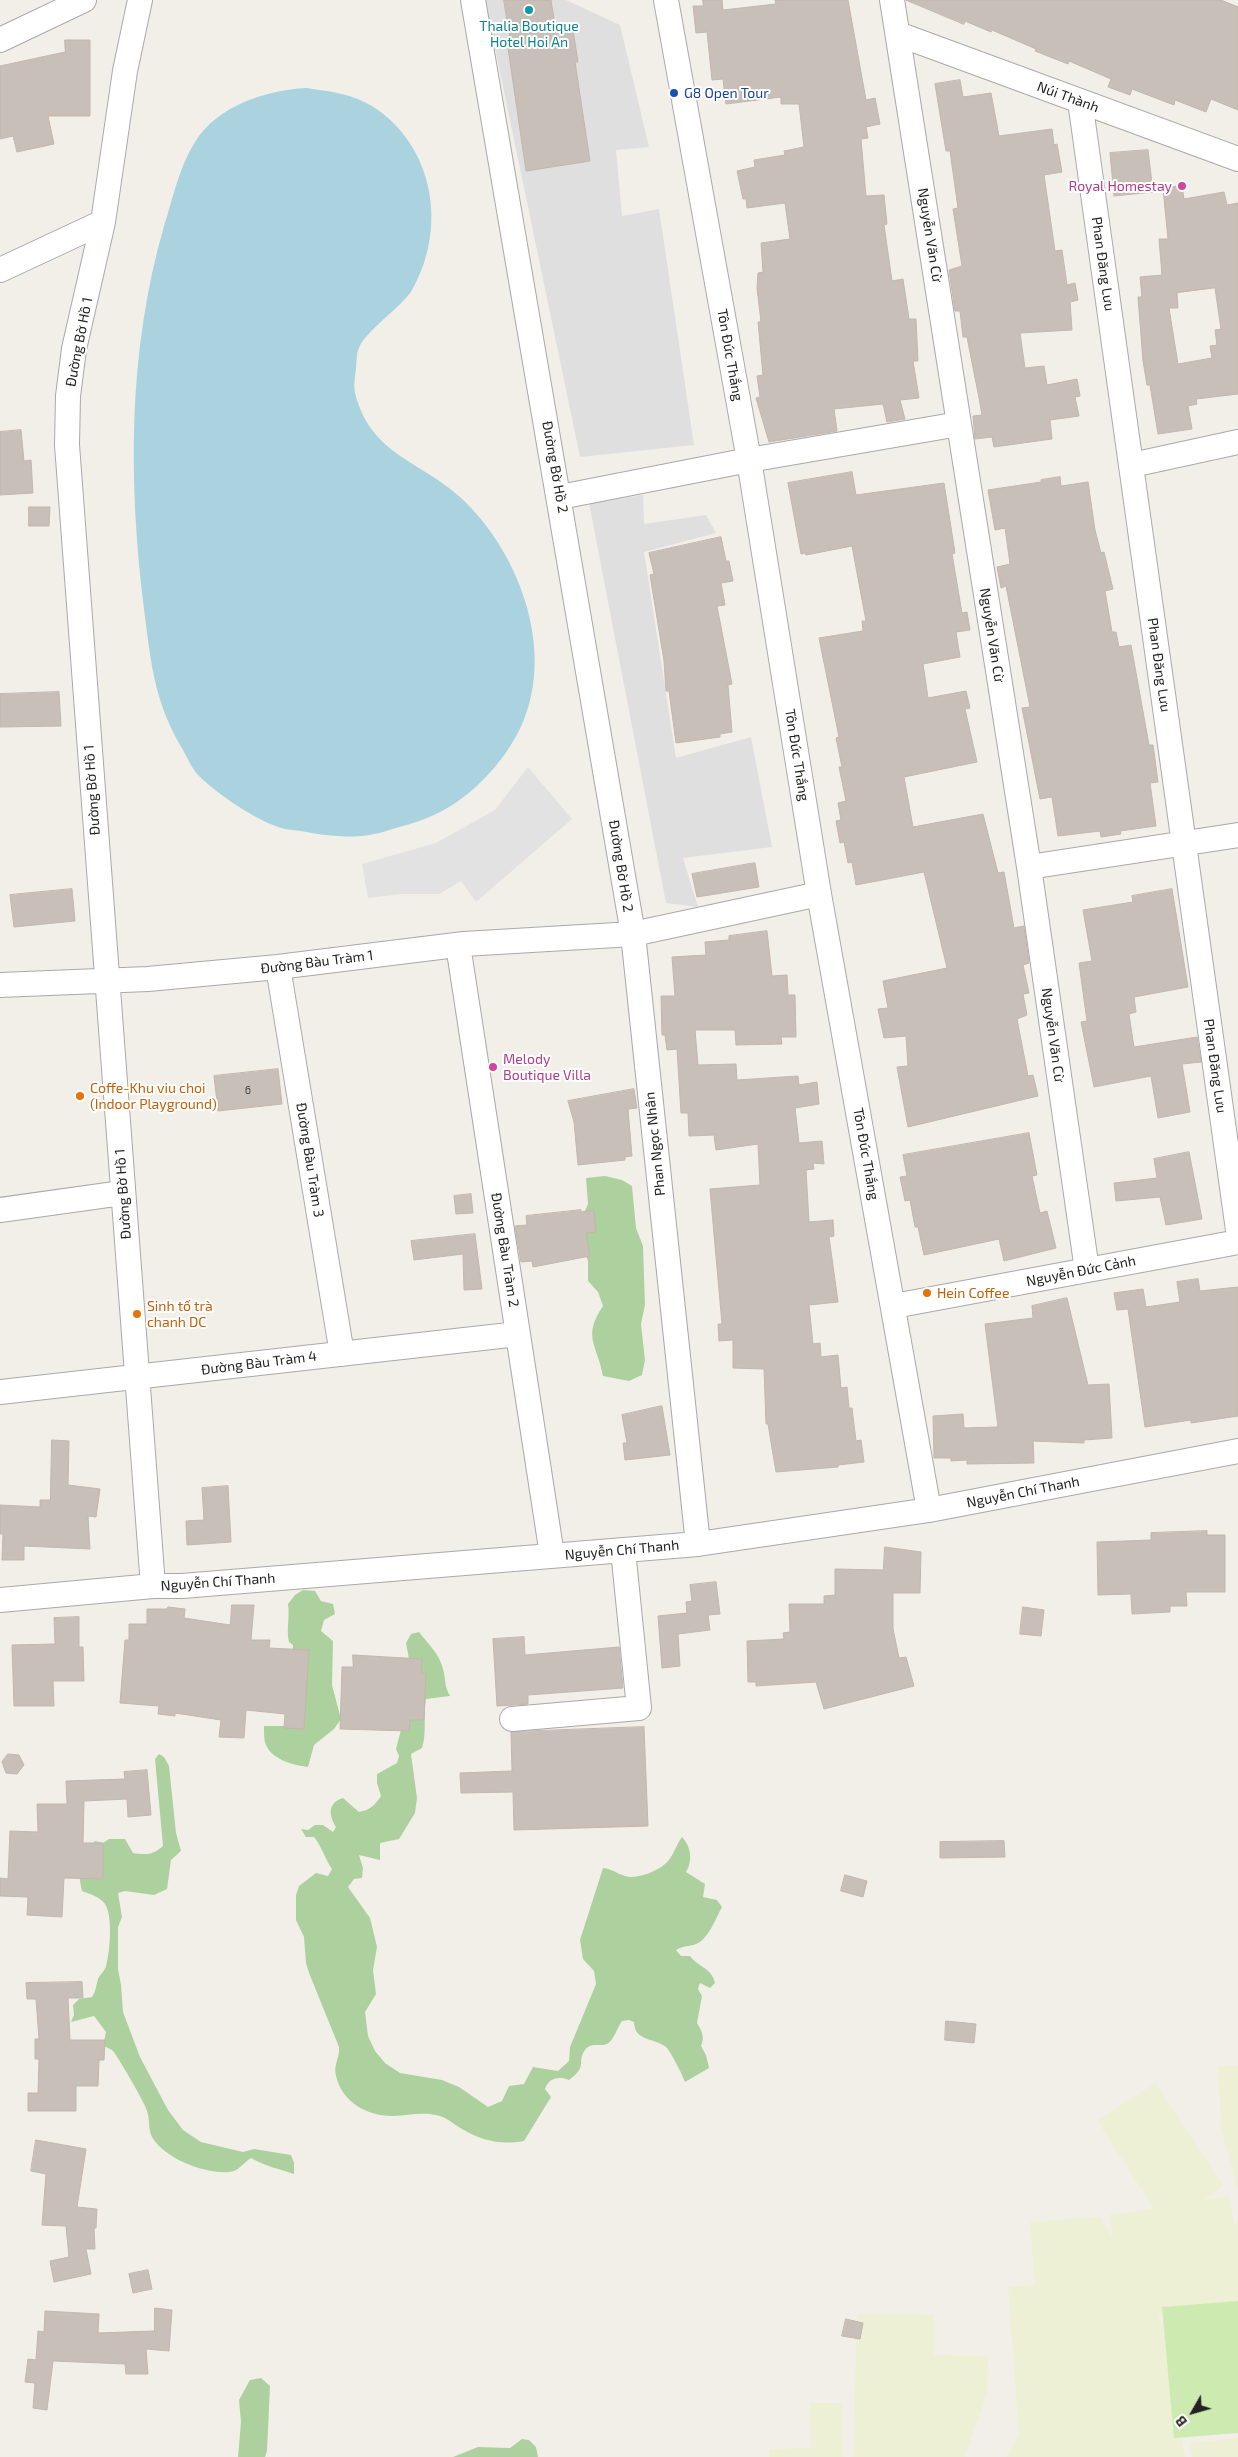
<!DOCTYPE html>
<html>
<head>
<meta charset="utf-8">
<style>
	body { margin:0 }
	#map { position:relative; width:1238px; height:2457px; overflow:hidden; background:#f2efe9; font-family:"Exo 2",sans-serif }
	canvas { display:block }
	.north { position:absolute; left:1168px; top:2387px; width:50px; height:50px; -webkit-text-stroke:4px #fff; paint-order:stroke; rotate:232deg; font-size:14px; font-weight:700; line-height:20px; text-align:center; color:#222 }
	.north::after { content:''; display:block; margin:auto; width:18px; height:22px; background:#222; clip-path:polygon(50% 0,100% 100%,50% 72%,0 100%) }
</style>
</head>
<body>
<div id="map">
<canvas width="1238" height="2457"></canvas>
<div class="north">B</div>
</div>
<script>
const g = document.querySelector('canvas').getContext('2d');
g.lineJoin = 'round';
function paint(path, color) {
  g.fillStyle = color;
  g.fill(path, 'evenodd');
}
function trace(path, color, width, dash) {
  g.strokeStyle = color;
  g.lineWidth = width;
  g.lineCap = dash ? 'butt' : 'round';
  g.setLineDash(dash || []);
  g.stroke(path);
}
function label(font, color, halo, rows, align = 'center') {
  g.font = font + ' "Exo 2",sans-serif';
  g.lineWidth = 4;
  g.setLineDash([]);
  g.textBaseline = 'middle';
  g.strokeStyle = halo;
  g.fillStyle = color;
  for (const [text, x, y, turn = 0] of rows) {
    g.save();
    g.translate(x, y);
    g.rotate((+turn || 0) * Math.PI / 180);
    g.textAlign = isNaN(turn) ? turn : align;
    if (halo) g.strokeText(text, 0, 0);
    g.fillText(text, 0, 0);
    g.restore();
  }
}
const residential = new Path2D(`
	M485,0H566L620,25L649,147L616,150L622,216L659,209L694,445L580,457Z
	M643,495L644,524L706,515L716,533L644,552L676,758L751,737L772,847L683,858L698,907L666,903L589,503Z`);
const farmland = new Path2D(`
	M1218,2066H1238V2192L1221,2127Z
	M1155,2083L1224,2186L1204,2200L1230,2196L1234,2224L1238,2223V2303L1158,2315L1164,2327L1185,2457H1006L1019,2434L1008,2287L1035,2285L1030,2222L1101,2217L1113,2238L1109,2215L1154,2208L1097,2121Z
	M857,2314L934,2315V2355L988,2356L987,2394L965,2457H853Z
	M810,2403H842L843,2457H769V2449L811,2448Z
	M1238,2438V2457H1192L1190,2443Z`);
const grass = new Path2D(`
	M1238,2301V2433L1174,2438L1162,2307Z`);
const forest = new Path2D(`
	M605,1176L622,1180L632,1186L636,1228L643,1246L645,1305L641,1324L645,1360L642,1375L629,1381L603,1376C597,1344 582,1337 603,1306L598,1292L588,1281V1261L581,1243L580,1222L588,1204L586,1178Z
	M303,1590L315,1591L321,1601L333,1604L335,1614L324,1620L321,1631L333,1641L332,1685L341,1719L334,1729L314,1745L308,1767C293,1765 269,1759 265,1742C264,1738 264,1731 264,1726H287L293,1645L289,1642C286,1629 290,1618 288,1604L295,1595Z
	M419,1632C429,1645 439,1653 443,1669C446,1680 444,1685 450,1696L426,1699C423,1716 427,1732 422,1748L411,1754L417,1798L415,1813L399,1839L380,1843V1860L359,1855L363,1868L362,1878L354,1879L348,1887L370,1918L377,1947L373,1970L376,1994L365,2012L368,2036L375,2051L385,2063L400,2073L442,2080L459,2087L488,2107L502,2101L509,2086L524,2084L533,2067L558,2071L569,2061L570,2047L596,1984L594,1971L583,1959L580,1940L603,1868C612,1869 616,1873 625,1876C637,1880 661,1870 668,1861C674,1854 676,1845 682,1837C691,1846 693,1861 686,1872L705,1884L703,1897L717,1900L722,1907C716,1918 708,1940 696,1944C688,1947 684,1945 676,1950L681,1956H690C698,1967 712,1968 715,1983L710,1988L700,1983L698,1989L702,1996L697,2023C702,2031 705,2037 701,2046L706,2055L709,2068L685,2082C682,2074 671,2052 666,2047C653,2037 635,2042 634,2022L629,2020L622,2021C617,2028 614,2040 607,2044C600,2047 591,2042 585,2050C576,2062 589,2065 569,2080C558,2076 549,2078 545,2089L551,2097L524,2141C500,2145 483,2141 462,2129C453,2124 447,2117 436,2115C421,2112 408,2115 394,2116C368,2117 342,2102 336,2076C333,2065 340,2058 339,2047L309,1973L306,1963L304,1937L296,1920V1895L299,1886L316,1873L328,1876L332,1869C325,1859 322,1847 314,1837H306L301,1829L308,1830L315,1825H323L333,1832L336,1827C329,1816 327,1803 343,1798L359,1812C370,1810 375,1805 381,1796L377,1783V1774L397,1763L399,1756L396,1749L402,1726L409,1659L406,1643L411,1634Z
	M159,1754L164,1757L169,1766L176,1833L181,1851L171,1860L167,1889L154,1895L125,1891L118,1893L122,1917L118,1927V1969L121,1985L123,2012L140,2057L168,2110L183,2130L201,2142L243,2152L254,2149L291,2155L294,2163V2174C279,2169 265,2166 251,2158C244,2162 238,2172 229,2172C205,2174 165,2159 152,2137C148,2130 150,2119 147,2111C145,2103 118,2057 113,2051C111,2049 106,2047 103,2046L106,2032L94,2016L71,2022L74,2015L73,2005L79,1999L92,1997C96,1991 96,1986 98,1979C100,1974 105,1971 106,1966C110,1952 113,1916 105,1904C100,1897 90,1894 82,1891C77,1869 79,1857 95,1841L103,1843L109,1839H125L133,1853C146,1855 153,1855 163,1846L155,1759Z
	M261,2378L270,2386L267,2451L265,2457H238L241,2422L239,2400L250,2380Z
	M522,2439L529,2440L536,2447L538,2457H453L478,2447L510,2448Z`);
const parking = new Path2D(`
	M528,767L572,819L476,902L461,881L439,894H401L368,898L362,864L436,843L495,810Z`);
const water = new Path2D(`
	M306,88C329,91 352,94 372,106C434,145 448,228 412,290C401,308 366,330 359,348C356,354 357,361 356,368C355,378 353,387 356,397C373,455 420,461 460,497C518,550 555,647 523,722C506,762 468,802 427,818C415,823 402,826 389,830C361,840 331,837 301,831C292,830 281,829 273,825C250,816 216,793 199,776C192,769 188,759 183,750C154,702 151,663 144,609C128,480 128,351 164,226C173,198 179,167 195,142C217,106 266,90 306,88Z`);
const building = new Path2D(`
	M504,0H551L556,32L573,30L578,62H575L590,161L526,171L507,41L510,40Z
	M703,0H722L723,10L776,4L775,0H848L866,100L875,98L880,124L866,127L868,138L861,139L866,196L884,195L887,224L884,225L892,281L903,279L909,319H916L918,361H913L919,398L900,400L905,419L887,422L883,404L834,409L837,431L769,442L756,398L760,397L757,376L763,375L758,322H761L757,288L758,273L763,272L761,243L790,239L785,203L747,208L746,199H743L737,171L755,167L754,160L785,155L784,151L804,147L799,104H781V97L726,104L723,79L712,80L707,32L696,33L693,6H703Z
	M906,0H1221L1238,7V110L1211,99L1206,112L1175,100L1174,105L1132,89L1130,95L1108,87L1111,79L1069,61L1068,64L1035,51L1036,49L992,30L991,32L965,21L964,24Z
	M65,40H90V116H48L54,144L17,152L13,136L0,139V66L65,52Z
	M960,80L963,97L991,93L999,136L1052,129L1054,145L1057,144L1062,172L1044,175L1055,251L1062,250L1067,285L1075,283L1078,300L1070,302L1072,330L1020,333L1025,368L1044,366L1047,385L1077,379L1080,396L1075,397L1079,416L1050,420L1052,439L994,447L992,437L975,439L973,416L982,415L979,398L967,337H963L960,311H955L949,270L962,266L953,209L958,208L950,151H946L935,84Z
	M1148,150L1153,192L1114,196L1110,153Z
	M1182,186L1184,199L1224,192L1227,205L1238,203V394L1196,399L1197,404L1188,406L1192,429L1158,434L1150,385H1147L1143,361L1138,297H1142L1140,277L1162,275L1159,239H1168L1163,188ZM1215,288L1221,329L1215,330L1217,345L1210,346L1212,358L1178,364L1169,308H1178L1177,293Z
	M21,430L24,461L31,460L33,493L0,495V432Z
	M852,472L856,495L944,483L955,553L952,554L962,613L967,612L970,630L956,632L960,657L923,664L928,698L966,691L970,708L965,709L977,762L904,777L913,827L983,814L998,873L1004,872L1014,928L1024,926L1029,963L1023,965L1029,993L1023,994L1027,1015L1017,1019L1028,1076L1033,1075L1038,1096L908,1127L897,1067L908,1066L906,1036L884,1038L878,1009L888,1008L883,981L947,968L924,872L856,885L852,862L848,863L844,842L840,843L836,821L841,820L838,803L846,801L839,767H842L836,738L839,737L819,638L863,631L862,621H866L852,546L806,555L805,553L801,554L788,483Z
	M1060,477L1061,486L1088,482L1095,530L1101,553L1104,552L1113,589L1105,591L1112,632H1116L1119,647L1131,645L1149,745H1153L1158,782L1150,783L1156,826L1120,831L1121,834L1101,837L1100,831L1058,836L1052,797L1040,799L1022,708L1030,707L1006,586L1001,588L997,567L1010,564L1005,528L995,530L988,490L1041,482V480Z
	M29,507H50L49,526H29Z
	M721,537L726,561H729L733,581L721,583L725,605L717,606L732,684L728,685L732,732L720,734V737L676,743L669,691H666L664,661L650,575L654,574L649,553Z
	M59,692L61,726L0,727V694Z
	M755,863L759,887L697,897L692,874Z
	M72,889L75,921L14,927L10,895Z
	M1172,889L1188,987L1134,997L1136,1012L1129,1014L1134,1047L1197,1037L1201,1062L1182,1064L1190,1112L1158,1118L1151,1076L1094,1087L1081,1022L1087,1021L1079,963L1092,961L1083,910L1133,902L1132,896Z
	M767,931L772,976L787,975L788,995H795L796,1037H781L782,1044L736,1045L735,1030H695L698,1065L736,1064L737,1080L798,1076L799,1085L817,1082L819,1104L795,1108L799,1143L822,1141L824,1164L813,1163L814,1169L806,1170L809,1222L833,1220L834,1236L829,1237L838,1302L809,1305L813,1344L820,1343L821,1357L838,1355L841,1388L847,1387L849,1408H852L856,1441L861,1440L864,1462L838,1465V1467L776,1472L768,1424H766L764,1369L733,1368V1340L719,1341L718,1324H722L710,1189L760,1185L758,1144L716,1150L714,1135L689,1136L688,1113H681L677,1049L667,1050L665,1035H662L661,996H675L672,957L706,955L705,942L729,940V936Z
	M278,1069L282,1104L218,1111L214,1076Z
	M634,1089L637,1108L628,1109L632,1156L625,1157V1160L578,1165L574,1122L568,1101Z
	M1029,1133L1037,1175L1032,1176L1040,1213L1047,1211L1056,1248L1004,1261L999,1239L924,1255L918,1227H915L910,1200L905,1201L900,1177L907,1176L903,1155Z
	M1189,1152L1202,1219L1166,1225L1160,1197L1116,1201L1114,1183L1157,1178L1154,1159Z
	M471,1194L473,1213L456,1214L454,1196Z
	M581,1210V1212L594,1210L596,1232L586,1233L590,1256L533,1267L532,1261L521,1262L515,1226L527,1225L526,1216Z
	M475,1234L482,1289L464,1290L463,1254L414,1260L411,1241Z
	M1198,1279L1200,1291L1238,1287V1416L1191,1423V1420L1145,1427L1128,1309L1117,1310L1114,1293L1143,1289L1146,1307L1180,1302L1177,1282Z
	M1067,1298L1088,1385L1109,1384L1112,1438L1084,1440V1443L1033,1441L1034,1463L967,1464V1460L951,1461V1458H934L933,1416L963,1414L964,1428L998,1427L985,1324L1033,1318L1032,1306Z
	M662,1406L670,1455L625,1460L623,1443H627L622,1415Z
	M52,1440L69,1441L68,1485L100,1489L96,1517L88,1516L90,1549L24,1546V1560H2L3,1534H0V1505L40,1507V1500H50Z
	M228,1486L231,1542L187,1545L186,1521L204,1520L202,1488Z
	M1207,1531V1535H1225V1592H1186L1187,1606H1170V1612L1132,1614L1131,1594L1098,1595L1097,1542L1151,1540V1533Z
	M885,1547L921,1552L920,1593H893V1629L899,1658L906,1657L914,1686L824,1709L816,1682L756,1686V1682H748L747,1641L784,1639L783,1633L790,1632L789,1604H824V1596L835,1595V1569L883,1570Z
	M716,1582L720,1614L708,1615L710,1630L678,1634L680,1666L662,1668L658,1616L687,1613L686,1602L692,1601L690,1585Z
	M232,1605H254L251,1640H270L269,1648L309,1650L304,1729L284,1728L285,1714L246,1710L244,1738L219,1737L221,1720L175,1713V1716L158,1714L159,1706L120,1703L125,1640H129V1624H147V1609H167L168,1607L185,1609L184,1618L230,1625Z
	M1023,1607L1044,1610L1041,1636L1020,1634Z
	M79,1617V1647H83L84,1681H53L54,1706H14L12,1645L55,1644L54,1618Z
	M524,1637L525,1655L619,1647L623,1688L528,1695V1704L497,1706L493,1639Z
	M353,1655L422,1659L421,1672H426L424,1720H410L409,1731L340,1729L342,1667H353Z
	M644,1727L648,1826L514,1830L513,1792L461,1793L460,1773L512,1771L511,1732Z
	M8,1754L19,1755L24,1765L17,1774L6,1773L2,1762Z
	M147,1770L151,1815L128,1817L127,1799L84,1801L83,1843H103V1879L64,1878L62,1917L27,1915L28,1897L0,1896V1878L8,1879L10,1831L38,1832L37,1804H67L66,1781L125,1779L124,1772Z
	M1004,1841L1005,1857L940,1858V1842Z
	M845,1875L867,1881L863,1897L841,1891Z
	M82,1982L83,1998H68L70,2040H105L104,2060H99L98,2086H76V2111H28V2093H38L39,2059H35V2039H39L36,1999H27L26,1983Z
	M946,2021L976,2024L974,2043L945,2040Z
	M36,2140L86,2149L77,2207L97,2209L96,2228H94L95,2249H86L91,2274L54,2282L50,2261L69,2257L66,2226L42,2225L46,2174L31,2171Z
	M148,2270L152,2289L133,2293L129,2274Z
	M155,2308L172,2310L169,2351L146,2349L148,2374H126L125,2364L53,2361L47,2410L33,2408L35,2383L25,2382L28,2359L36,2360L38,2331L44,2332L45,2311L99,2314L98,2333L154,2331Z
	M846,2319L863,2323L860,2339L842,2336Z`);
const street = new Path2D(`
	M140,0L125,71L103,222L74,349L68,396L67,445L153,1586
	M473,0L633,934L698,1544
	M666,0L749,460L819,894L929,1510
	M892,0L1029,867L1087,1270
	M898,34L1238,159
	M0,40L84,0
	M1080,101L1238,1230
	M0,270L103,222
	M1132,465L1238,442
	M560,497L749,460L959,424
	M1029,867L1238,835
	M458,945L552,1555
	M278,967L342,1354
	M0,985L148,979L278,967L464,944L633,934L819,894
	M0,1210L122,1193
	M894,1306L1238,1242
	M0,1392L518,1334
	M0,1600L153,1586H182L698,1544L929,1510L1238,1451
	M512,1719L639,1708L623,1550`);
const markers = [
	[529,10,5,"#0f9aa8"],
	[674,93,5,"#1a4fb4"],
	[1182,186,5,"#d1479c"],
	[493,1067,5,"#d1479c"],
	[80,1096,5,"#e8710a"],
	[927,1293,5,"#e8710a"],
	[137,1314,5,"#e8710a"]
];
const numberNames = [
	["6",248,1090]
];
const cultureNames = [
	["Thalia Boutique",529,26],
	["Hotel Hoi An",529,42]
];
const transitNames = [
	["G8 Open Tour",684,93]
];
const streetNames = [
	["Núi Thành",1068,97,20],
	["Nguyễn Văn Cừ",930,235,81],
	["Phan Đăng Lưu",1103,264,82],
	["Đường Bờ Hồ 1",79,342,-79],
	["Tôn Đức Thắng",730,355,80],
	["Đường Bờ Hồ 2",555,467,80],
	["Nguyễn Văn Cừ",992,635,81],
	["Phan Đăng Lưu",1159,665,82],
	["Tôn Đức Thắng",797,755,81],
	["Đường Bờ Hồ 1",92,790,-94],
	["Đường Bờ Hồ 2",621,866,81],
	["Đường Bàu Tràm 1",317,962,-7],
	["Nguyễn Văn Cừ",1053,1035,82],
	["Phan Đăng Lưu",1215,1066,82],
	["Phan Ngọc Nhân",655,1144,-96],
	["Tôn Đức Thắng",866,1154,80],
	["Đường Bàu Tràm 3",310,1160,81],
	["Đường Bờ Hồ 1",123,1194,-94],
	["Đường Bàu Tràm 2",505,1250,81],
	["Nguyễn Đức Cảnh",1081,1271,-11],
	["Đường Bàu Tràm 4",259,1363,-7],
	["Nguyễn Chí Thanh",1023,1492,-11],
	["Nguyễn Chí Thanh",622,1550,-5],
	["Nguyễn Chí Thanh",218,1582,-4]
];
const hotelNames = [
	["Royal Homestay",1172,186],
	["Melody",503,1059,"left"],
	["Boutique Villa",503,1075,"left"]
];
const foodNames = [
	["Coffe-Khu viu choi",90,1088],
	["(Indoor Playground)",90,1104],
	["Hein Coffee",937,1293],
	["Sinh tố trà",147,1306],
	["chanh DC",147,1322]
];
paint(residential, '#e0dfdf');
paint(farmland, '#eef0d5');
paint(grass, '#cdebb0');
paint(forest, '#add19e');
paint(parking, '#e2e2e2');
paint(water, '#aad3df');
paint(building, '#c7bfb8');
trace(building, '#c4b6ab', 1);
trace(street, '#a9a9a9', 26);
trace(street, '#fff', 24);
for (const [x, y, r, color] of markers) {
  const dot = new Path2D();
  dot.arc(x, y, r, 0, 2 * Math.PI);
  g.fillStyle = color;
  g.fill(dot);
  trace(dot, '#fff', 2);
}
label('11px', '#4b4948', null, numberNames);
label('14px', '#0d838f', '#fff', cultureNames);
label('14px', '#164399', '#fff', transitNames, 'left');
label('14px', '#222', '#fff', streetNames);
label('14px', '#b23c85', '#fff', hotelNames, 'right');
label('14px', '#c56008', '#fff', foodNames, 'left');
</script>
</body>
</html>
